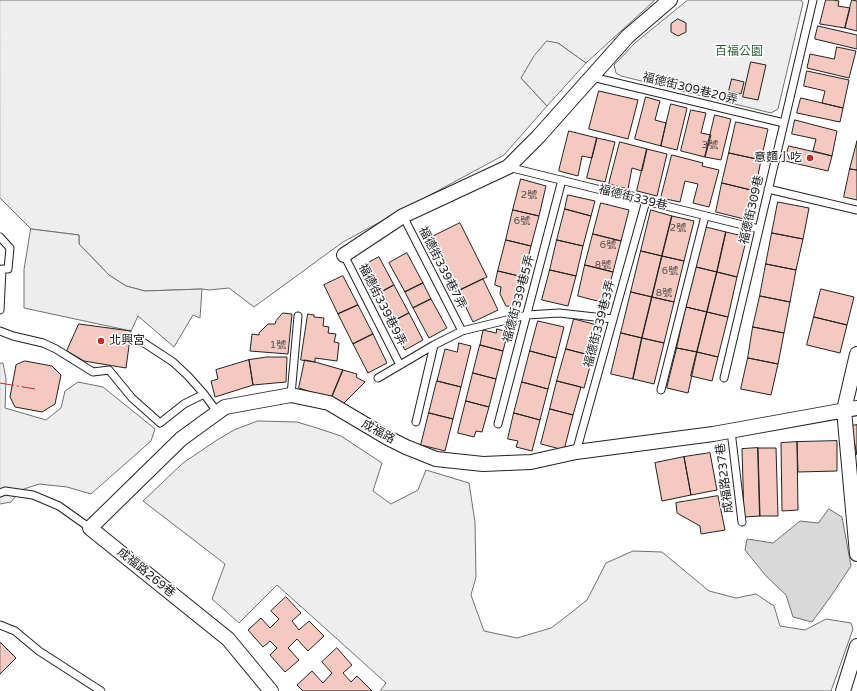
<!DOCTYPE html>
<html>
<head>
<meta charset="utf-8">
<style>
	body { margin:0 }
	canvas { display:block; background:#fff }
</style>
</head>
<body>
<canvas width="857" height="691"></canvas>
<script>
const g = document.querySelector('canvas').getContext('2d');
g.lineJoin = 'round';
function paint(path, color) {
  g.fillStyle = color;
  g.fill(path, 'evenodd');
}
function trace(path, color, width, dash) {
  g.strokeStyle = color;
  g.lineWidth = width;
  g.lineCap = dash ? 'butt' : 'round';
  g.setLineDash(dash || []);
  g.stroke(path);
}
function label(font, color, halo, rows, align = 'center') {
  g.font = font + ' "Varela Round","Noto Sans TC",sans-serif';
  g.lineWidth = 3;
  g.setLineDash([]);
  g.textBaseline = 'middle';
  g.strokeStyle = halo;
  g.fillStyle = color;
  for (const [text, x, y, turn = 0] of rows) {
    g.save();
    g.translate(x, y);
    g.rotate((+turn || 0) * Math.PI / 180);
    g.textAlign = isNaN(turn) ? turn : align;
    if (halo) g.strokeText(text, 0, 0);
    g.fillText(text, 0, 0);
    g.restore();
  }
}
const green = new Path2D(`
	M0,0H655L586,63L558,43L521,78L547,106L504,155L343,242L254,307L229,288L209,290L202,289L145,291L126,286L109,275L79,244V235L31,229L0,198Z
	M688,0H801L803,3L778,109L771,113L621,76L616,73L614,65L635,43Z
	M0,363H3L6,379L5,408L46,420L61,408L65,391L78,382L103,387L155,429L151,441L91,494L67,487L39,484L21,490L11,502L0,504Z
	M258,421L297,422L317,428L341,436L382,463L373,491L391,504L418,490L426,470L469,483L475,522L476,577L471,595L484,631L517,638L551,628L563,619L587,600L606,563L633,551L662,552L709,591L736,598L756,594L774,606L780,626L805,630L826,619L851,623L853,629L831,691H380L386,683L277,585L239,623L212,599L225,564L143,501L183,463L217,440L234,430Z`);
const parking = new Path2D(`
	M547,41L558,43L586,63L547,106L521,78L534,56Z
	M31,229L79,235V244L109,275L126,286L145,291L202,289L200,318L193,315L174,347L138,316L131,331L24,308V270Z`);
const water = new Path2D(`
	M829,509L842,517L851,566L831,596L812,622L793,617L786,595L766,576L745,550L747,539L773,543L800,521L818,523Z`);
const building = new Path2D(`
	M826,0H833L839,1L838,6L850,8L845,28L820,24Z
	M852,0L857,1V31L845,28Z
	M678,19L686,23V32L678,36L671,32V24Z
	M818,26L857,35V49L815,39Z
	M837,47L856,51L849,78L807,68L810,54L834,59Z
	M751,62L766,65L758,100L743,97Z
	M807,71L849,80L843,108L822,103L825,91L804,86Z
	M732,79L744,82L741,94L729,91Z
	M599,91L638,100L628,139L589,129Z
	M646,97L660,101L655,120L666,123L661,146L635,139Z
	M801,98L843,108L840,122L797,113Z
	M671,104L687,108L677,150L661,146Z
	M691,110L706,113L701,133L711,135L705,157L681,151Z
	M715,115L731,119L721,160L705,157Z
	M795,120L837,131L832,156L813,151L816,139L792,134Z
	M736,122L768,129L761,160L729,153Z
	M569,131L597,138L592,158L582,156L578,176L559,171Z
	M597,138L615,142L605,182L587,178Z
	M857,141V170L850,169Z
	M620,142L647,149L642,171L632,168L628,189L609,184Z
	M789,146L832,156L828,171L785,161Z
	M647,149L667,154L657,196L637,191Z
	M729,153L761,160L755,191L722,183Z
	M672,155L703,163L702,166L719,170L709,207L693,203L698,184L685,181L680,202L661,198Z
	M850,169L857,170V200L844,197Z
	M521,179L546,186L539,216L513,210Z
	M722,183L755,191L748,220L716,212Z
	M568,195L595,201L591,216L565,209Z
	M778,202L809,208L803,239L772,233Z
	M601,203L629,210L621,241L593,234Z
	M565,209L591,216L583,246L557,240Z
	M513,210L539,216L531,246L506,240Z
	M651,210L672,216L662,256L641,251Z
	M672,216L694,221L684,261L662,256Z
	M460,223L487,277L456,292L430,238Z
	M706,227L726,232L717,272L696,267Z
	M726,232L747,237L737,277L717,272Z
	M772,233L803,239L796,270L766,264Z
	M593,234L621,241L613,272L585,265Z
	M506,240L531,246L523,277L498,271Z
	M557,240L583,246L576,276L550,270Z
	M641,251L662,256L652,297L631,292Z
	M407,253L423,283L405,292L389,263Z
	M662,256L684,261L674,302L652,297Z
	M379,257L394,285L376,295L361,267Z
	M766,264L796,270L790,302L760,296Z
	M585,265L613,272L605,303L578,296Z
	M696,267L717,272L707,312L686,307Z
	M550,270L576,276L568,306L542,300Z
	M498,271L523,277L516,307L506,306L500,294L501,287L495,285Z
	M717,272L737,277L728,317L707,312Z
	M343,276L358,305L338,314L324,285Z
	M483,279L498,310L473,322L458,291Z
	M423,283L431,299L413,308L405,292Z
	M394,285L409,313L390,323L376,295Z
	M821,289L854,297L847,325L814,317Z
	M631,292L652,297L642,338L621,333Z
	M760,296L790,302L784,333L753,327Z
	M652,297L674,302L664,343L642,338Z
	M431,299L447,328L429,338L413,308Z
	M358,305L373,334L353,344L338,314Z
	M686,307L707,312L697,352L677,348Z
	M707,312L728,317L718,357L697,352Z
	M283,313L292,314L288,354L250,351L252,334L259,335V333L268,324H275L276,321Z
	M409,313L423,340L405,350L390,323Z
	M308,314L314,315V317L324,318L323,326L329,327L328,333L336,334L334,342L339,343L337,361L315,358V362L301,360Z
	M814,317L847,325L840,353L807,345Z
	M574,319L601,326L593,356L566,349Z
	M538,321L564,327L556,358L530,351Z
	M79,324L131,331L126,368L84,361L67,351Z
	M753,327L784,333L778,364L748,358Z
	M497,329L508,332L503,351L480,345L483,330L496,333Z
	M621,333L642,338L633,379L611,374Z
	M373,334L387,363L368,373L353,344Z
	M642,338L664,343L654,384L633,379Z
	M459,343L471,346L461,387L437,381L445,349L457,352Z
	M480,345L503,351L496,379L473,373Z
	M677,348L697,352L688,393L667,388Z
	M566,349L593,356L584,388L557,381Z
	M530,351L556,358L548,389L522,382Z
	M697,352L718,357L712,381L691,376Z
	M267,357H287L286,382L253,385L249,360Z
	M748,358L778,364L771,395L741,389Z
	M249,360L253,385L215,397L211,381L218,379L216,370Z
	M305,360L315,362L343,370L331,399L299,388Z
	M25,361L52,366L61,375L55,404L42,412L15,407L10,397L16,365Z
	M343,370L357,374L356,377L365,382L343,404L331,399Z
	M473,373L496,379L489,407L466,401Z
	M437,381L461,387L453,419L429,413Z
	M557,381L581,387L573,415L550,409Z
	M522,382L548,389L540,420L514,413Z
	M466,401L489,407L482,432L476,431L474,437L458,433Z
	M550,409L573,415L564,450L541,444Z
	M429,413L453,419L445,451L421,445Z
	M514,413L540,420L532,451L516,447L518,441L508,439Z
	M857,425V455L851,426Z
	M837,441V471L798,472L797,442Z
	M797,442L798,510L782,511L781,443Z
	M758,448H776L778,516H760Z
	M758,448L760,516L744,517L742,449Z
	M710,453L717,490L691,495L684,457Z
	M684,457L691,495L662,501L655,463Z
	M718,496L725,530L701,534L700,526L677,513L676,503Z
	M286,597L301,613L292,621L299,630L309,621L324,636L308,651L297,639L288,648L299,660L285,672L270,655L277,648L270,641L263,647L248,630L261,618L270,628L279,619L271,611Z
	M0,642L16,658L0,674Z
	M337,648L352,665L343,673L351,682L357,676L372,691H303L297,685L312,671L323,683L332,673L322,662Z`);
const lane = new Path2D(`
	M592,77L784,123
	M508,167L759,229
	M768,189L857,210
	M403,216L462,331
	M0,237L10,248L8,269H2L0,310
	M344,255L400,365
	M0,331L13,336L43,343L56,349L93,372L109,370L132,398L160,423L184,404L204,394L218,413
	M141,341L173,362L188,376L204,394
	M378,378L434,345L462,331L527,315L559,313L613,319
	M724,378L813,0
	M661,390L705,216
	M291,395L298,316
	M416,422L434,345
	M498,424L562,180
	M731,431L742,522
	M576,452L646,201
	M0,493L5,491L33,495L59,506L90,528
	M0,625L15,631L39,651L101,691`);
const street = new Path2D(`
	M344,255L403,216L508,167L538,137L628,36L670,0
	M857,354L844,410L857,554
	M271,691L228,639L90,528L181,439L225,407L291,395L329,403L388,438L406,447L436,459L483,464L531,462L576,452L713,434L857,408
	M843,691L857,646`);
const power = new Path2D(`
	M0,383L35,389`);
const markers = [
	[810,158,4,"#c62828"],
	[101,341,4,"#c62828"]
];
const numberNames = [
	["3號",710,145],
	["2號",529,195],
	["6號",522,221],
	["2號",678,228],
	["6號",608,245],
	["8號",603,265],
	["6號",670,271],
	["8號",664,293],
	["1號",278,345]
];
const parkNames = [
	["百福公園",739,52]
];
const streetNames = [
	["福德街309巷20弄",690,89,14],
	["福德街339巷",633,198,14],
	["福德街309巷",752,210,-77],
	["福德街339巷7弄",442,268,63],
	["福德街339巷5弄",519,299,-75],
	["福德街339巷9弄",382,305,63],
	["福德街339巷3弄",600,324,-75],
	["成福路",378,432,29],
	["成福路237巷",725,478,-97],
	["成福路269巷",146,573,39]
];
const poiNames = [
	["意麵小吃",802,158],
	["北興宮",109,341,"left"]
];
paint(green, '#eee');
trace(green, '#6f6f6f', 1);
paint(parking, '#ededed');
trace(parking, '#6f6f6f', 1);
paint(water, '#d9d9d9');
trace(water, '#6f6f6f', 1);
paint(building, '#f3c9c0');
trace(building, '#222', 1);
trace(lane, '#222', 9);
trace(street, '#222', 16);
trace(lane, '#fff', 7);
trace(street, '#fff', 14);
trace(power, '#c62828', 1, [14, 3, 2, 3]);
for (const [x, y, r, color] of markers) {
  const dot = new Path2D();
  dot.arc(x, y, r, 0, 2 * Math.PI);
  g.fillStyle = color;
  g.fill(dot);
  trace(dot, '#fff', 1.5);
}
label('10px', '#564c4a', null, numberNames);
label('12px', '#2f5e38', '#fff', parkNames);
label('12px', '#222', '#fff', streetNames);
label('12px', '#222', '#fff', poiNames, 'right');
</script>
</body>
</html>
